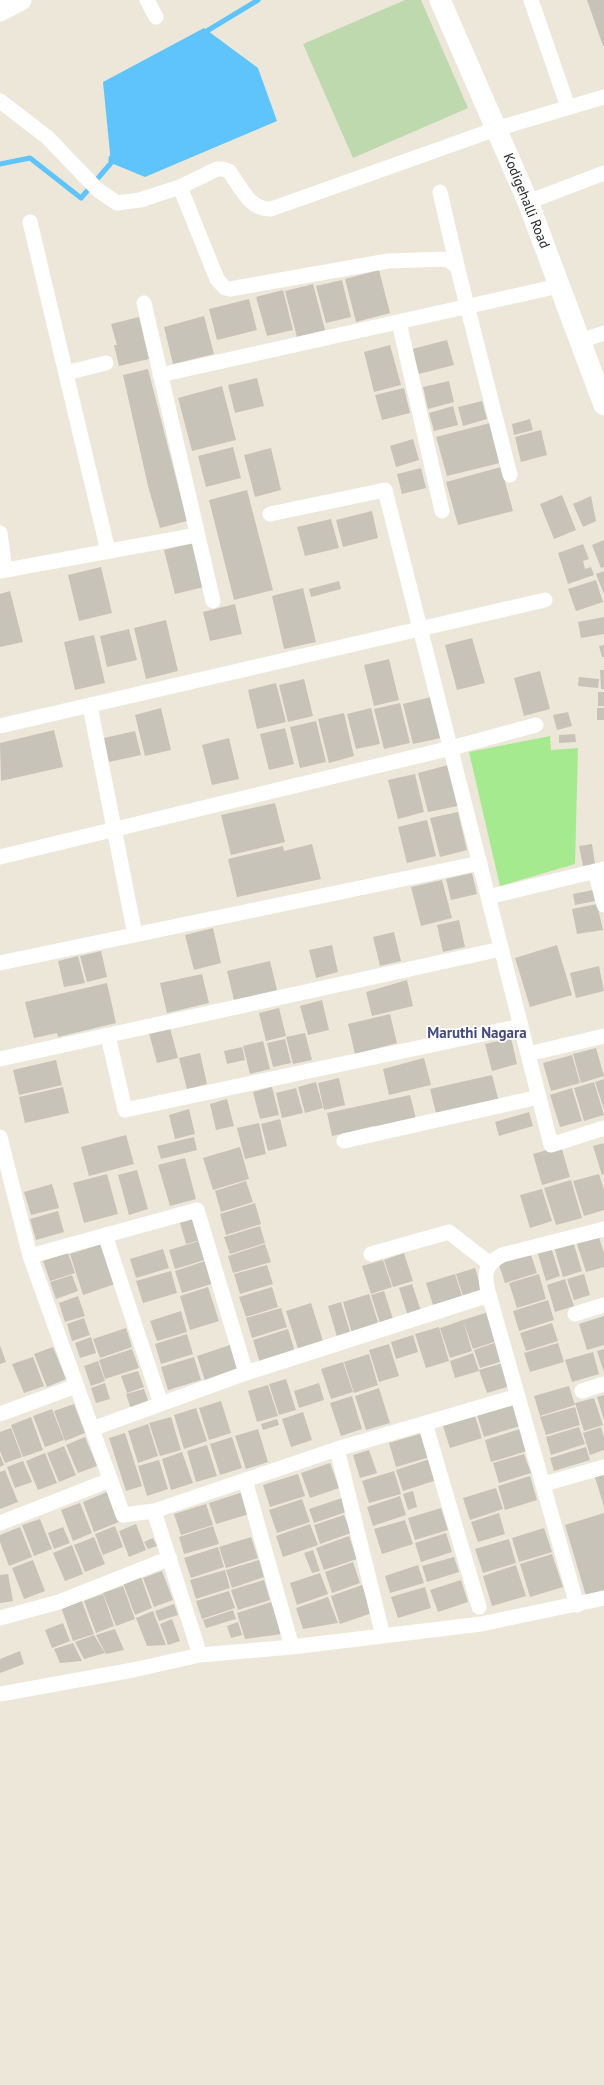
<!DOCTYPE html>
<html>
<head>
<meta charset="utf-8">
<style>
	body { margin:0 }
	canvas { display:block; background:#ede7d9 }
</style>
</head>
<body>
<canvas width="604" height="2085"></canvas>
<script>
const g = document.querySelector('canvas').getContext('2d');
g.lineJoin = 'round';
function paint(path, color) {
  g.fillStyle = color;
  g.fill(path, 'evenodd');
}
function trace(path, color, width, dash) {
  g.strokeStyle = color;
  g.lineWidth = width;
  g.lineCap = dash ? 'butt' : 'round';
  g.setLineDash(dash || []);
  g.stroke(path);
}
function label(font, color, halo, rows, align = 'center') {
  g.font = font + ' "PT Sans",sans-serif';
  g.lineWidth = 3.5;
  g.setLineDash([]);
  g.textBaseline = 'middle';
  g.strokeStyle = halo;
  g.fillStyle = color;
  for (const [text, x, y, turn = 0] of rows) {
    g.save();
    g.translate(x, y);
    g.rotate((+turn || 0) * Math.PI / 180);
    g.textAlign = isNaN(turn) ? turn : align;
    if (halo) g.strokeText(text, 0, 0);
    g.fillText(text, 0, 0);
    g.restore();
  }
}
const green = new Path2D(`
	M550,736L551,750L578,748L575,864L500,886L469,752Z`);
const cemetery = new Path2D(`
	M405,0H421L468,108L353,158L303,44Z`);
const water = new Path2D(`
	M204,28L258,68L277,121L145,177L111,163L103,82Z`);
const stream = new Path2D(`
	M202,34L258,0
	M0,164L30,158L81,198L111,163V158`);
const building = new Path2D(`
	M587,0H604V46H603Z
	M379,270L390,313L356,322L345,279Z
	M342,280L351,317L326,323L316,286Z
	M313,284L325,330L297,337L285,291Z
	M283,290L293,330L267,336L256,297Z
	M249,299L257,330L217,340L209,309Z
	M204,316L214,354L173,364L164,327Z
	M139,317L149,359L119,366L114,345H117L111,324Z
	M447,340L454,365L419,374L412,349Z
	M390,345L401,385L374,392L364,352Z
	M148,369L187,521L160,528L148,486L123,375Z
	M257,378L264,406L235,413L228,385Z
	M449,381L454,402L428,409L423,387Z
	M222,386L236,440L192,451L178,398Z
	M404,388L410,413L382,420L375,395Z
	M482,401L487,419L463,426L458,407Z
	M453,406L458,425L434,431L429,413Z
	M530,419L533,430L514,435L512,424Z
	M490,423L500,463L447,476L436,437Z
	M541,430L547,455L521,462L515,437Z
	M413,439L419,460L396,467L390,446Z
	M233,447L241,478L206,487L198,456Z
	M271,448L281,490L255,497L244,455Z
	M501,467L513,511L458,525L446,482Z
	M421,468L426,488L402,494L397,474Z
	M247,490L273,590L234,600L209,500Z
	M562,495L576,530L554,539L540,504Z
	M591,496L596,521L583,527L573,504Z
	M372,511L378,538L343,547L336,520Z
	M331,519L339,548L305,556L297,527Z
	M604,540V567L601,568L592,545Z
	M192,543L204,587L175,594L164,550Z
	M583,544L589,559L583,561L585,569L591,567L594,575L568,584L558,553Z
	M101,567L112,613L79,621L68,575Z
	M604,571V594L596,574Z
	M596,580L603,602L576,611L568,589Z
	M339,581L341,589L311,597L309,589Z
	M303,588L316,642L284,649L272,596Z
	M10,591L23,642L0,647V594Z
	M235,604L242,634L210,641L203,612Z
	M604,617V634L581,638L578,622Z
	M166,620L178,671L146,679L134,628Z
	M129,629L137,660L107,667L100,636Z
	M94,635L105,683L75,690L64,642Z
	M472,638L485,683L457,690L445,645Z
	M604,645V657H602L599,646Z
	M389,659L399,700L374,706L364,665Z
	M600,670H604V689H601Z
	M540,671L550,709L524,716L514,678Z
	M579,677L599,679L598,688L578,686Z
	M304,679L313,716L288,722L279,685Z
	M276,683L286,722L257,729L248,690Z
	M598,692H604V706H598Z
	M431,697L441,738L413,744L403,704Z
	M400,703L410,743L384,749L374,709Z
	M161,708L171,750L145,756L135,715Z
	M371,708L380,744L356,749L347,714Z
	M597,708H604V720H597Z
	M568,712L572,726L557,730L553,715Z
	M344,713L354,756L329,763L318,719Z
	M316,721L326,762L300,768L290,727Z
	M285,728L294,764L269,770L260,734Z
	M54,730L63,767L1,781L0,743Z
	M135,731L141,755L109,762L104,738Z
	M575,734L576,742L559,743V735Z
	M229,738L239,779L212,785L202,745Z
	M448,765L458,806L428,812L418,773Z
	M415,774L424,812L398,819L388,780Z
	M275,803L285,842L231,855L221,815Z
	M458,812L467,850L440,857L430,818Z
	M427,820L436,856L407,863L398,827Z
	M312,844L321,879L237,897L228,859L283,846L284,851Z
	M592,844L595,864L583,866L579,846Z
	M472,873L477,894L451,900L446,879Z
	M442,880L452,918L421,926L411,887Z
	M593,890L595,901L575,905L573,894Z
	M597,904L603,930L577,934L572,909Z
	M459,920L465,947L443,952L437,925Z
	M213,928L221,963L194,970L185,935Z
	M394,932L401,961L380,966L373,937Z
	M332,945L338,972L316,978L309,950Z
	M557,945L572,995L530,1007L515,958Z
	M101,951L107,977L87,982L80,956Z
	M78,956L85,983L64,987L58,961Z
	M270,961L277,990L234,1000L227,971Z
	M599,966L604,991L576,998L570,973Z
	M202,974L209,1003L167,1013L160,983Z
	M407,980L413,1006L372,1016L366,992Z
	M107,983L116,1023L58,1037L57,1033L34,1038L25,1002Z
	M322,1000L329,1030L308,1035L300,1006Z
	M279,1008L286,1036L266,1041L259,1013Z
	M390,1014L397,1043L355,1054L348,1024Z
	M170,1028L178,1058L157,1063L149,1033Z
	M305,1033L312,1060L293,1064L286,1037Z
	M511,1038L517,1064L492,1071L485,1044Z
	M285,1039L291,1063L273,1067L267,1043Z
	M263,1041L270,1069L250,1074L243,1046Z
	M242,1047L245,1060L227,1064L224,1051Z
	M596,1048L604,1076L581,1083L573,1054Z
	M200,1053L207,1084L187,1089L179,1058Z
	M572,1055L580,1083L551,1091L543,1063Z
	M424,1058L431,1085L389,1095L383,1069Z
	M56,1060L62,1085L19,1095L13,1070Z
	M492,1075L499,1102L436,1113L430,1089Z
	M339,1078L345,1105L324,1110L318,1083Z
	M604,1079V1109L595,1082Z
	M316,1082L323,1108L305,1113L298,1087Z
	M594,1082L604,1115L584,1121L574,1088Z
	M63,1087L69,1113L25,1123L19,1097Z
	M272,1087L279,1115L260,1119L253,1092Z
	M296,1088L303,1113L282,1118L276,1093Z
	M572,1088L582,1121L560,1127L550,1095Z
	M410,1095L416,1119L375,1129L374,1126L332,1136L327,1113Z
	M227,1099L234,1126L216,1130L210,1104Z
	M189,1109L195,1134L175,1139L169,1115Z
	M529,1112L533,1126L499,1136L495,1122Z
	M280,1119L287,1146L268,1151L261,1124Z
	M259,1123L266,1154L245,1159L237,1128Z
	M126,1135L134,1164L89,1176L81,1147Z
	M194,1137L197,1150L161,1159L157,1146Z
	M604,1143V1174L602,1175L593,1146Z
	M561,1146L570,1177L542,1185L533,1154Z
	M240,1147L249,1179L213,1190L203,1158Z
	M185,1158L196,1199L170,1206L158,1165Z
	M137,1170L148,1209L129,1215L118,1175Z
	M107,1174L118,1214L84,1223L73,1183Z
	M599,1174L604,1190V1210L584,1216L573,1181Z
	M571,1180L582,1218L556,1225L544,1188Z
	M246,1181L253,1202L221,1212L215,1191Z
	M52,1184L59,1208L31,1215L24,1192Z
	M542,1189L552,1221L530,1228L520,1195Z
	M255,1203L261,1224L226,1235L220,1214Z
	M58,1211L64,1232L36,1240L30,1219Z
	M197,1218L204,1239L186,1244L180,1223Z
	M260,1226L265,1243L230,1254L224,1237Z
	M598,1234L604,1253V1267L586,1272L576,1241Z
	M202,1240L208,1259L175,1269L169,1250Z
	M573,1241L582,1271L563,1277L554,1247Z
	M105,1243L118,1283L83,1295L70,1254Z
	M265,1244L271,1262L233,1273L228,1256Z
	M551,1247L560,1276L546,1281L537,1251Z
	M163,1249L169,1268L136,1278L130,1259Z
	M530,1252L537,1273L505,1283L498,1262Z
	M68,1253L75,1273L50,1281L43,1261Z
	M404,1253L413,1281L393,1287L384,1260Z
	M208,1260L215,1283L182,1293L175,1271Z
	M383,1260L392,1287L371,1294L362,1266Z
	M267,1265L273,1284L240,1294L234,1274Z
	M475,1268L482,1290L463,1296L456,1274Z
	M171,1271L177,1293L143,1303L136,1281Z
	M455,1274L462,1296L433,1305L426,1283Z
	M539,1274L546,1299L517,1308L509,1283Z
	M584,1274L590,1295L574,1300L567,1279Z
	M72,1275L78,1291L56,1299L50,1282Z
	M565,1279L574,1306L555,1312L547,1285Z
	M412,1284L421,1311L408,1316L399,1288Z
	M208,1287L219,1321L190,1330L180,1296Z
	M272,1287L278,1307L246,1317L239,1297Z
	M384,1291L393,1319L380,1323L371,1295Z
	M369,1294L379,1325L352,1333L343,1302Z
	M78,1296L85,1316L65,1322L59,1303Z
	M548,1300L554,1320L519,1331L513,1311Z
	M341,1302L350,1332L337,1337L328,1306Z
	M311,1303L324,1344L299,1352L286,1311Z
	M281,1308L287,1327L252,1338L246,1318Z
	M181,1311L187,1332L157,1341L150,1321Z
	M488,1312L497,1341L473,1349L463,1320Z
	M604,1316V1345L587,1350L579,1324Z
	M84,1318L90,1335L72,1341L67,1324Z
	M463,1320L472,1351L450,1358L440,1328Z
	M552,1323L558,1341L526,1351L520,1333Z
	M439,1327L449,1361L426,1368L415,1334Z
	M126,1328L132,1347L100,1358L93,1339Z
	M288,1329L295,1352L260,1363L253,1340Z
	M187,1334L193,1354L161,1364L155,1344Z
	M413,1335L418,1352L396,1359L391,1342Z
	M91,1337L96,1353L80,1358L75,1343Z
	M497,1342L503,1361L480,1368L474,1350Z
	M558,1343L564,1362L530,1372L524,1353Z
	M389,1344L399,1376L379,1382L369,1350Z
	M0,1345L6,1362L0,1364Z
	M230,1345L238,1370L205,1381L197,1356Z
	M53,1347L66,1379L47,1387L34,1354Z
	M132,1349L139,1368L105,1379L99,1360Z
	M604,1349V1372L597,1351Z
	M593,1352L599,1374L572,1382L565,1360Z
	M473,1353L479,1371L455,1378L450,1361Z
	M369,1354L378,1385L354,1393L344,1362Z
	M33,1357L44,1386L24,1393L12,1364Z
	M194,1357L201,1380L168,1390L161,1367Z
	M98,1361L105,1381L91,1386L84,1366Z
	M343,1362L353,1392L331,1399L321,1369Z
	M503,1363L510,1386L487,1393L479,1370Z
	M138,1371L144,1387L127,1393L121,1376Z
	M286,1379L296,1410L279,1415L269,1384Z
	M105,1383L110,1399L96,1403L91,1388Z
	M319,1383L324,1400L299,1408L294,1391Z
	M268,1385L278,1416L257,1422L248,1391Z
	M569,1386L575,1405L540,1416L534,1396Z
	M379,1388L390,1423L366,1430L355,1396Z
	M144,1389L149,1403L131,1409L126,1394Z
	M604,1395V1420L597,1397Z
	M352,1396L362,1429L341,1436L330,1403Z
	M594,1398L603,1425L584,1431L575,1403Z
	M221,1401L231,1433L209,1440L199,1408Z
	M74,1404L85,1433L65,1441L54,1411Z
	M514,1404L520,1426L484,1437L477,1415Z
	M575,1407L580,1425L546,1435L540,1417Z
	M196,1408L207,1441L184,1449L174,1415Z
	M52,1409L64,1440L45,1447L33,1416Z
	M303,1412L312,1440L291,1447L282,1419Z
	M475,1416L482,1438L450,1448L443,1426Z
	M31,1417L43,1450L23,1457L11,1425Z
	M171,1417L181,1450L160,1456L149,1423Z
	M277,1419L279,1425L263,1430L261,1424Z
	M148,1424L158,1456L138,1463L128,1431Z
	M579,1427L585,1444L551,1455L546,1437Z
	M601,1427L604,1438V1450L590,1455L583,1433Z
	M11,1428L22,1457L5,1463L0,1451V1432Z
	M258,1429L268,1462L246,1469L235,1436Z
	M520,1429L527,1451L491,1462L485,1440Z
	M125,1433L142,1486L126,1491L109,1438Z
	M423,1433L430,1457L396,1467L389,1443Z
	M85,1437L97,1466L78,1473L66,1445Z
	M232,1437L242,1468L220,1475L210,1444Z
	M207,1445L217,1476L196,1482L187,1451Z
	M64,1446L76,1475L59,1482L47,1453Z
	M586,1447L590,1460L554,1471L550,1458Z
	M369,1450L377,1473L360,1478L353,1455Z
	M182,1452L193,1483L171,1490L162,1459Z
	M45,1453L57,1483L38,1490L26,1461Z
	M524,1454L531,1473L499,1483L493,1463Z
	M0,1455L4,1465L0,1467Z
	M430,1459L437,1480L403,1491L396,1470Z
	M159,1460L168,1489L147,1496L138,1466Z
	M23,1461L32,1482L15,1488L7,1467Z
	M330,1463L339,1488L310,1498L301,1473Z
	M5,1470L18,1502L0,1509V1472Z
	M394,1471L401,1494L369,1503L362,1481Z
	M298,1474L305,1496L270,1507L263,1485Z
	M604,1475V1507L595,1477Z
	M530,1476L537,1500L505,1510L498,1486Z
	M496,1488L503,1509L470,1520L463,1498Z
	M413,1491L417,1507L408,1510L403,1494Z
	M107,1492L119,1522L94,1532L83,1502Z
	M243,1492L249,1514L216,1524L209,1503Z
	M400,1496L406,1515L373,1526L367,1507Z
	M342,1498L346,1512L314,1523L309,1509Z
	M302,1499L310,1522L277,1533L269,1510Z
	M80,1503L92,1533L73,1541L61,1510Z
	M206,1504L213,1525L181,1535L174,1514Z
	M441,1508L448,1530L415,1540L408,1518Z
	M499,1513L505,1534L478,1542L471,1522Z
	M604,1513V1590L586,1596L565,1525Z
	M344,1515L351,1533L320,1544L314,1525Z
	M40,1519L52,1549L34,1556L22,1525Z
	M405,1520L413,1544L382,1554L374,1529Z
	M136,1524L146,1550L129,1557L119,1531Z
	M310,1524L318,1545L283,1557L276,1536Z
	M115,1526L123,1547L103,1555L95,1534Z
	M213,1526L219,1544L184,1554L179,1537Z
	M20,1527L32,1557L9,1566L0,1542V1535Z
	M63,1527L70,1543L54,1549L48,1533Z
	M544,1528L552,1552L519,1562L512,1538Z
	M446,1533L452,1552L421,1562L415,1543Z
	M349,1536L357,1559L324,1570L316,1548Z
	M94,1537L105,1564L85,1572L74,1545Z
	M251,1537L258,1558L226,1568L219,1547Z
	M153,1538L157,1546L148,1549L144,1542Z
	M509,1539L516,1563L483,1573L475,1549Z
	M72,1545L83,1574L65,1581L53,1553Z
	M218,1547L224,1567L191,1578L184,1558Z
	M313,1550L320,1571L312,1573L304,1553Z
	M552,1554L563,1587L530,1597L520,1564Z
	M454,1557L459,1572L427,1582L422,1566Z
	M33,1560L45,1591L24,1599L12,1568Z
	M259,1560L264,1577L232,1588L226,1570Z
	M353,1562L360,1583L332,1593L325,1572Z
	M418,1565L424,1583L390,1593L385,1576Z
	M516,1565L526,1596L492,1606L483,1576Z
	M225,1570L230,1588L196,1599L190,1580Z
	M162,1571L173,1600L154,1607L143,1578Z
	M320,1573L328,1594L297,1605L290,1583Z
	M8,1574L13,1601L0,1603V1575Z
	M141,1577L152,1608L135,1615L123,1583Z
	M264,1580L270,1600L238,1610L231,1590Z
	M461,1580L468,1602L438,1612L430,1590Z
	M362,1585L372,1613L340,1624L331,1596Z
	M123,1586L135,1619L116,1626L103,1593Z
	M425,1587L431,1608L398,1618L391,1597Z
	M229,1591L235,1608L202,1619L196,1601Z
	M103,1594L114,1626L96,1633L84,1601Z
	M328,1597L338,1623L303,1629L296,1608Z
	M81,1599L94,1634L73,1641L61,1607Z
	M271,1602L282,1634L245,1639L237,1613Z
	M174,1604L178,1615L159,1621L155,1611Z
	M233,1610L236,1619L206,1628L203,1620Z
	M153,1611L166,1645L147,1646L136,1618Z
	M172,1619L180,1641L168,1645L160,1624Z
	M238,1622L242,1635L231,1638L227,1626Z
	M63,1623L70,1641L52,1648L45,1630Z
	M115,1629L124,1650L106,1654L96,1635Z
	M94,1635L105,1653L84,1659L75,1642Z
	M73,1643L82,1661L60,1663L54,1649Z
	M20,1651L24,1664L0,1673V1659Z`);
const street = new Path2D(`
	M147,0L156,17
	M531,0L568,107
	M0,101L47,137L98,190L117,203L140,200L180,187L217,169H223L229,171C240,186 249,210 271,209L496,129L604,97
	M180,187L217,279L225,288L230,289L388,261L447,259L457,266L510,475
	M440,192L457,266
	M528,202L604,173
	M30,222L108,551
	M144,303L213,601
	M399,322L442,511
	M580,341L604,333
	M66,373L106,363
	M160,375L559,286
	M270,514L385,490L551,1145L604,1128
	M0,533L5,570
	M0,571L197,535
	M90,706L135,935
	M0,726L545,600
	M0,857L451,748L536,725
	M595,871L604,905
	M488,897L604,869
	M0,963L480,863
	M108,1036L125,1110L521,1026
	M528,1054L604,1036
	M0,1059L501,949
	M0,1137L30,1256L123,1515L154,1511L200,1655
	M344,1141L539,1097
	M105,1235L161,1404
	M371,1254L449,1232L490,1264
	M30,1256L197,1210L246,1373
	M575,1314L604,1305
	M582,1391L604,1384
	M0,1414L76,1386
	M425,1423L479,1607
	M92,1429L246,1373L489,1295
	M245,1480L292,1647
	M544,1484L604,1467
	M154,1511L337,1449
	M0,1523L110,1480
	M577,1605L489,1295C484,1276 483,1265 502,1255L604,1229
	M0,1618L59,1602L170,1558
	M383,1636L337,1449L518,1396
	M0,1694L133,1670L200,1655L292,1647L481,1624L604,1598`);
const secondary = new Path2D(`
	M440,0L528,202L604,405
	M0,11L21,0`);
const streetNames = [
	["Kodigehalli Road",526,201,68]
];
const neighbourhoodNames = [
	["Maruthi Nagara",477,1034]
];
paint(green, '#a6ea8f');
paint(cemetery, '#bfd9ae');
paint(water, '#60c4fc');
trace(stream, '#60c4fc', 5);
paint(building, '#c8c3b9');
trace(street, '#fff', 15);
trace(secondary, '#fff', 21);
label('14px', '#292929', '#fff', streetNames);
label('bold 15px', '#454a7f', '#fff', neighbourhoodNames);
</script>
</body>
</html>
